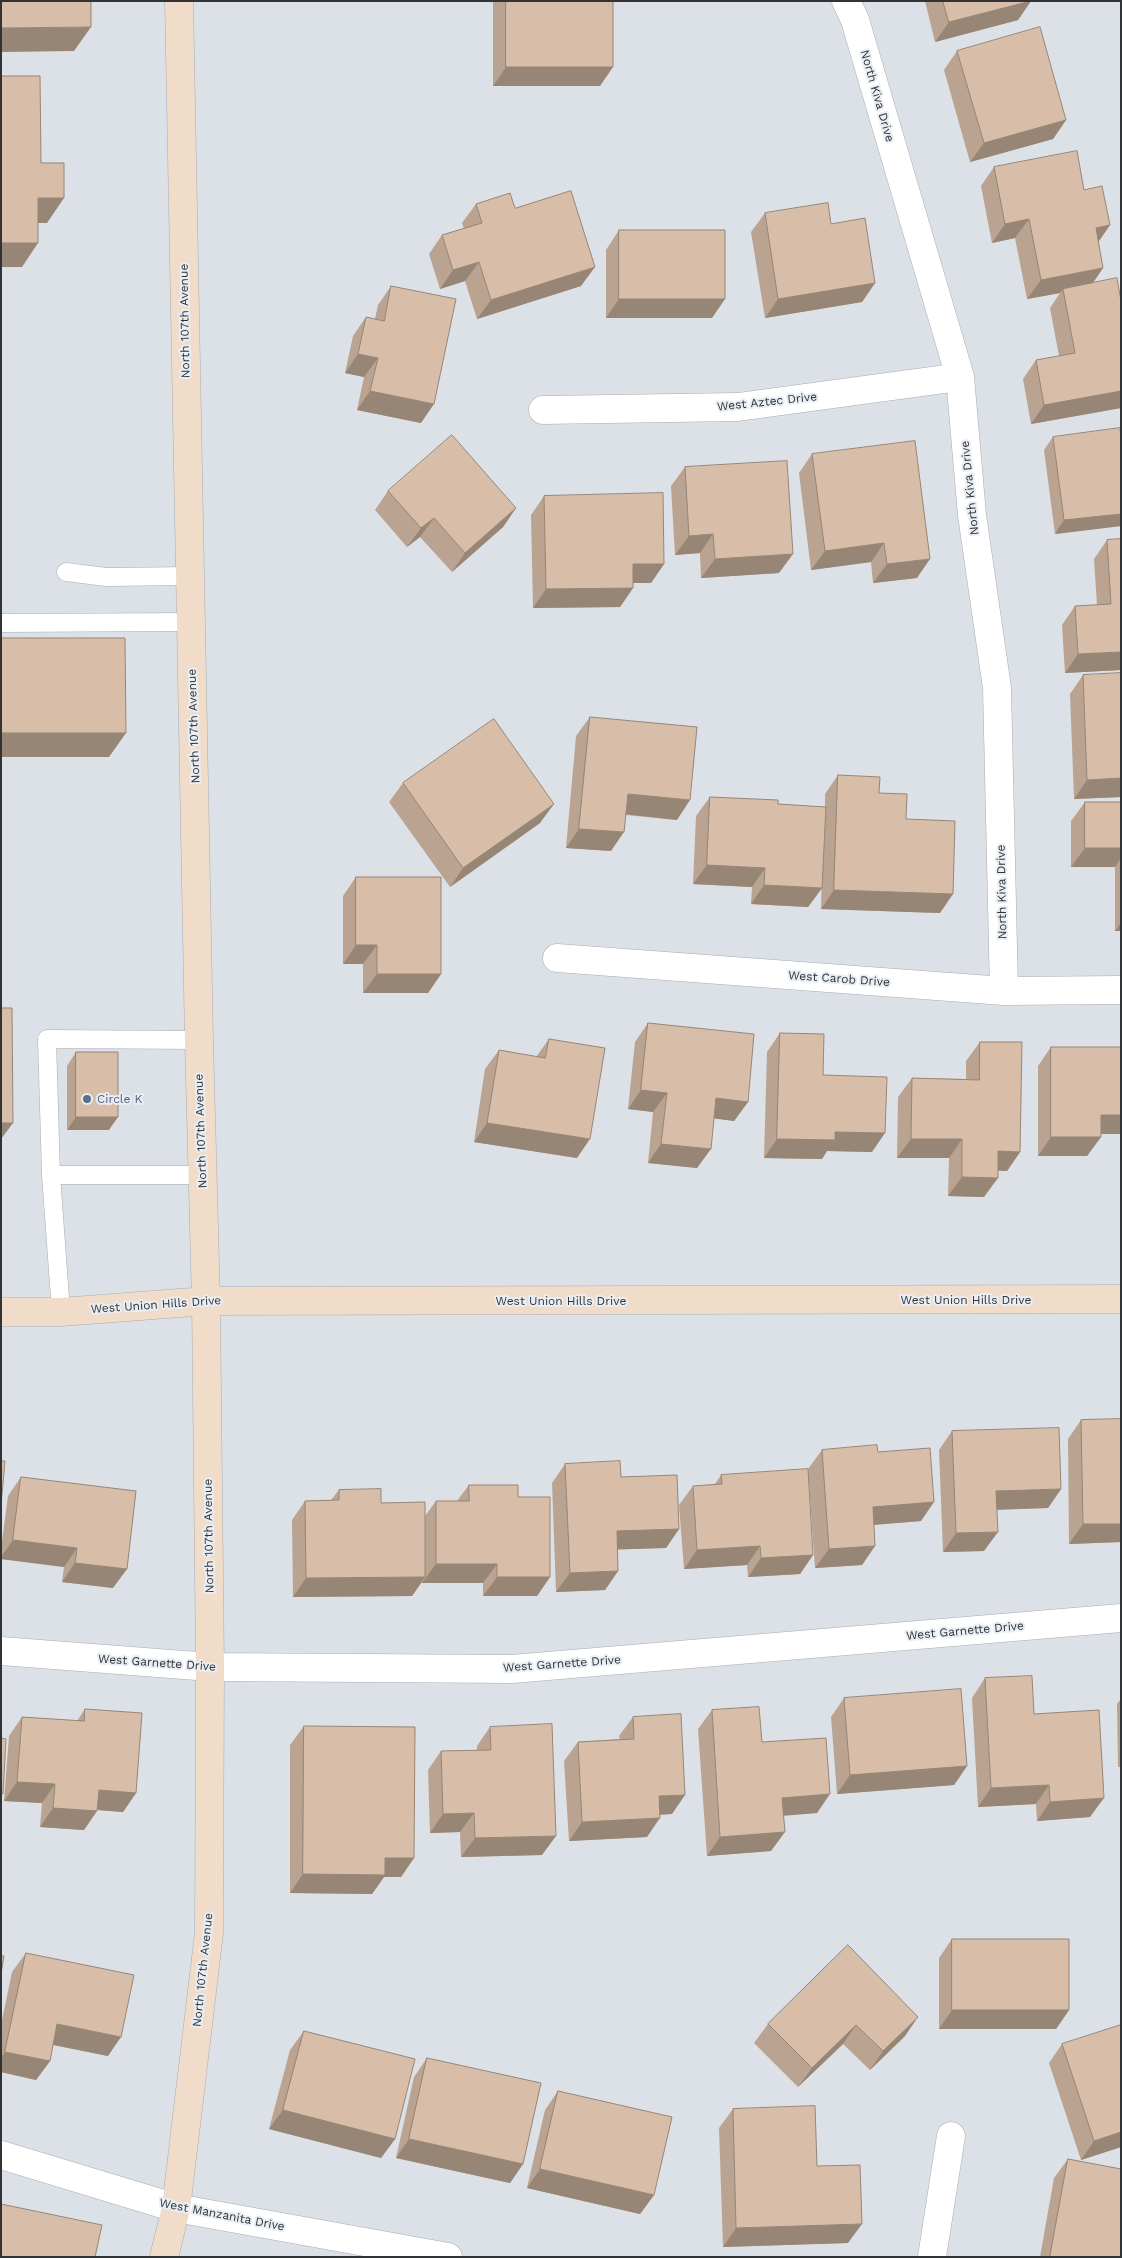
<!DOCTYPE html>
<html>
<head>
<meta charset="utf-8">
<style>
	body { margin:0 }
	#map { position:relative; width:1122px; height:2258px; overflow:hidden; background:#dbe1e6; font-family:"Work Sans",sans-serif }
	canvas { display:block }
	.frame { position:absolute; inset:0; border:2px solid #313335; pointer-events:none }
</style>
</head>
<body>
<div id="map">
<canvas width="1122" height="2258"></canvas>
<div class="frame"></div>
</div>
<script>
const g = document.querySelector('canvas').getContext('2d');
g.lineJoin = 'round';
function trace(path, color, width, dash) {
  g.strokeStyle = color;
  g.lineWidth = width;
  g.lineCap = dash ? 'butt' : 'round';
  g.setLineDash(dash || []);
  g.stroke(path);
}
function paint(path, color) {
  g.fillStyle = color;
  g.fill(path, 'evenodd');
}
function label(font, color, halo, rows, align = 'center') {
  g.font = font + ' "Work Sans",sans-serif';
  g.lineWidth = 4;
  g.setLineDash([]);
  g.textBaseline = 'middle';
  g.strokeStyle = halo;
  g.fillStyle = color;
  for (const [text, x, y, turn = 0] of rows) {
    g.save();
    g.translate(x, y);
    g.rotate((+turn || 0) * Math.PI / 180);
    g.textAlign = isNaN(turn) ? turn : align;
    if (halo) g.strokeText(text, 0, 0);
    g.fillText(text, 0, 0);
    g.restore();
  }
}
const lane = new Path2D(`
	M66,572L106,577L190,576
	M1,623L191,622
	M51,1175H203
	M61,1312L51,1175L47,1039L199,1040`);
const street = new Path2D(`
	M846,1L855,20L960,377L972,515L997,688L1004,991
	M543,410L738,407L960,377
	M557,958L1004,991L1121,990
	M1,1651L210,1667L512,1669L1121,1618
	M1,2155L176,2208L448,2257
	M932,2257L951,2136`);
const secondary = new Path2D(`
	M1,1312H61L206,1301L1121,1299
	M164,2257L176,2208L209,1933L210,1667L206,1301L199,1040L179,1`);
const wall = new Path2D(`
	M493,1H613L600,86H493Z
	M925,1H1031L1018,20L935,42Z
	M957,51L1066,120L1053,139L970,162L944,70Z
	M994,167L1084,190L1110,225L1098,242L1103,268L1093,283L1121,301V408L1031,424L1023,379L1036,360L1059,356L1050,308L1060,293L1027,299L1015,238L992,243L981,186Z
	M476,204L515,208L581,286L477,319L465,281L440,289L429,254L442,235L464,229L462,223Z
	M765,213L831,224L875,283L862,302L765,318L751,232Z
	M619,230L712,318H606V250Z
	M391,286L421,423L357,410L364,377L345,373L353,336L366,317L375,319L378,305Z
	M1053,437L1121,526L1055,534L1044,450Z
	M812,454L917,578L873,583L871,562L811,570L799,473Z
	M685,467L779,573L701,578L700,553L675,555L671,486Z
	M388,491L516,508L503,527L452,572L420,537L407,547L375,510Z
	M544,496L664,564L651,583H633V588L620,607L533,608L531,515Z
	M1107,540L1121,670L1065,673L1062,625L1075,606L1097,605L1094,559Z
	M1083,675L1121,797L1074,799L1070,694Z
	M590,717L677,820L626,815L611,851L566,848L576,736Z
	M838,775L879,793L906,819L940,913L821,909L822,869V888L808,907L751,904L752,887L693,884L696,816L710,797L778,804L825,807V794Z
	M403,783L540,823L450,887L389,802Z
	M1085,802H1121V931H1115V867H1071V821Z
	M356,877L441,974L428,993H363V964H343V896Z
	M648,1023L748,1102L734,1121L714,1118L697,1168L648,1163L653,1112L628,1109L635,1042Z
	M780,1033L823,1075L872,1152L827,1151L822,1159L764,1158L767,1052Z
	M549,1039L577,1158L474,1142L485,1069L499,1050L536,1057Z
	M980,1042L1020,1152L1007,1171H998L984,1197L948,1196L949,1158H897L898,1097L912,1078L966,1079V1061Z
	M1051,1047L1121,1134H1101V1137L1087,1156H1038V1066Z
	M76,1052L109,1130H67V1066Z
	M1081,1420L1121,1542L1069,1544L1068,1439Z
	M952,1431L1061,1489L1048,1508L997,1510L984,1551L943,1552L939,1450Z
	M822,1450L878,1452L921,1521L874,1525L875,1546L862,1565L815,1568L808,1469Z
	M565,1464L621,1477L679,1529L666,1548L617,1549L618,1571L605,1590L556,1592L552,1483Z
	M721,1475L813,1555L800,1574L748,1577L747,1565L684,1569L679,1505L693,1486L715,1484Z
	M21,1477L113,1588L62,1582L64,1567L1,1559V1549L8,1496Z
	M469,1485L518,1497L550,1577L537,1596H483V1583H422V1582L412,1596L293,1597L292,1520L305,1501L331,1500L339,1490L425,1516L436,1501H457Z
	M985,1678L1034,1714L1090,1817L1037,1821L1036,1804L978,1807L972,1698Z
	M844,1698L967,1766L954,1785L837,1794L831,1717Z
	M1121,1699V1767H1118L1117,1704Z
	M85,1709L136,1793L123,1812L97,1810L84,1830L40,1827L42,1803L4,1801L9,1736L22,1717L77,1721Z
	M712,1710L762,1742L817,1813L783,1815L771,1851L707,1856L698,1729Z
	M633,1717L672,1814L660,1815L647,1837L569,1841L564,1761L578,1742L620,1739L619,1736Z
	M304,1726L414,1858L401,1877H384L372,1894L290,1893V1745Z
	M490,1727L542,1855L461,1857L460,1832L430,1833L428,1770L441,1751L477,1750V1746Z
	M952,1939L1069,2010L1056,2029H939V1958Z
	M848,1945L905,2036L870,2070L843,2044L798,2087L754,2043L768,2024Z
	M26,1953L108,2056L53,2045L50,2061L36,2080L1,2072V2025L12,1972Z
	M304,2031L395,2139L381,2158L269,2129L290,2050Z
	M1062,2044L1121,2147L1081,2160L1049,2063Z
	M427,2058L523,2164L510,2183L396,2158L414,2077Z
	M558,2091L654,2195L640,2214L527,2188L545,2110Z
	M733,2109L817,2166L848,2243L723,2247L719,2128Z
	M1068,2159L1121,2257H1040L1054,2178Z`);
const shadedWall = new Path2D(`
	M1031,1L1018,20L935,42L949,22Z
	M91,27L74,51L1,52V28Z
	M506,67H613L600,86H493Z
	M1066,120L1053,139L970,162L984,143Z
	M38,198H64L47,223H22Z
	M1029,219L1015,238L992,243L1005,224Z
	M1110,225L1097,244L1096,228Z
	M1,243H38L22,267H1Z
	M479,262L465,281L440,289L453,270Z
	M595,267L581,286L477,319L491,300Z
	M1103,268L1090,287L1063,289L1060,293L1027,299L1041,280Z
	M875,283L862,302L765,318L778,299Z
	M619,299H725L712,318H606Z
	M358,354L378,358L364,377L345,373Z
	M370,391L434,404L421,423L357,410Z
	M1121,391V408L1031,424L1044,405Z
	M516,508L503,527L452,572L465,553Z
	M1121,514V526L1055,534L1064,520Z
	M434,518L420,537L407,547L421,528Z
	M713,534L700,553L675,555L689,536Z
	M884,543L871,562L811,570L825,551Z
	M793,554L779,573L701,578L715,559Z
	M930,559L917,578L873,583L887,564Z
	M633,564H664L651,583H619Z
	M633,588L620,607L533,608L546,589Z
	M1121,652V670L1065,673L1078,654Z
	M1,733H126L109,757H1Z
	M1121,778V797L1074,799L1087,780Z
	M628,794L690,800L677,820L615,813Z
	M554,804L540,823L450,887L463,868Z
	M579,829L624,832L611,851L566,848Z
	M1085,848H1121V858L1115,867H1071Z
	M707,865L765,868L752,887L693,884Z
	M764,885L822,888L808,907L751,904Z
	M834,890L953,894L940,913L821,909Z
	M1121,923V931H1115Z
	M356,945H377L363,964H343Z
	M377,974H441L428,993H363Z
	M641,1090L667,1093L653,1112L628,1109Z
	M716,1098L748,1102L734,1121L703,1117Z
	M1101,1115H1121V1134H1087Z
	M76,1117H118L109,1130H67Z
	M1,1123H13L1,1139Z
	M487,1123L590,1139L577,1158L474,1142Z
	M835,1132L885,1133L872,1152L827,1151L822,1159L764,1158L777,1139Z
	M1051,1137H1101L1087,1156H1038Z
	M911,1139H962L949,1158H897Z
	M661,1144L711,1149L697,1168L648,1163Z
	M998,1151L1020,1152L1007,1171L985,1170Z
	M962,1177L998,1178L984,1197L948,1196Z
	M1061,1489L1048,1508L983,1510L996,1491Z
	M934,1502L921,1521L859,1526L873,1507Z
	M1083,1524H1121V1542L1069,1544Z
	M679,1529L666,1548L603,1550L617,1531Z
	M998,1532L984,1551L943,1552L956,1533Z
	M13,1540L77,1548L64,1567L1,1559V1557Z
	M760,1546L747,1565L684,1569L697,1550Z
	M875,1546L862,1565L815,1568L829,1549Z
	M813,1555L800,1574L748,1577L761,1558Z
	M75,1563L127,1569L113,1588L62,1582Z
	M436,1564H497L483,1583H422Z
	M618,1571L605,1590L556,1592L570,1573Z
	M425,1577L412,1596L293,1597L306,1578Z
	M497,1577H550L537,1596H483Z
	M967,1766L954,1785L837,1794L850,1775Z
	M17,1782L55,1784L42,1803L4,1801Z
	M1049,1785L1036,1804L978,1807L991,1788Z
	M99,1790L136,1793L123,1812L85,1809Z
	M830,1794L817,1813L769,1817L782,1798Z
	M685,1795L672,1814L646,1815L659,1796Z
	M1104,1798L1090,1817L1037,1821L1050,1802Z
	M53,1808L97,1811L84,1830L40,1827Z
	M474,1813L460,1832L430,1833L443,1814Z
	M660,1818L647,1837L569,1841L582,1822Z
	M785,1832L771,1851L707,1856L720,1837Z
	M556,1836L542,1855L461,1857L475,1838Z
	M385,1858H414L401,1877H384L372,1894L290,1893L303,1874Z
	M952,2010H1069L1056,2029H939Z
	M918,2017L905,2036L870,2070L883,2051Z
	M57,2024L121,2037L108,2056L44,2043Z
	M856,2025L843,2044L798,2087L812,2068Z
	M5,2052L50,2061L36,2080L1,2072V2057Z
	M283,2110L395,2139L381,2158L269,2129Z
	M1121,2132V2147L1081,2160L1094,2141Z
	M409,2139L523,2164L510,2183L396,2158Z
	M540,2169L654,2195L640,2214L527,2188Z
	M862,2224L848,2243L723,2247L736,2228Z`);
const building = new Path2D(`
	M1,1H91V27L1,28Z
	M506,1H613V67H506Z
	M943,1H1031L949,22Z
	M1040,27L1066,120L984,143L957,51Z
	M1,76H40L41,163H64V198H38V243H1Z
	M1077,151L1084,190L1102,186L1110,225L1096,228L1103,268L1041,280L1029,219L1005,224L994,167Z
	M571,191L595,267L491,300L479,262L453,270L442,235L482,223L476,204L510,193L515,208Z
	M828,203L831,224L865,218L875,283L778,299L765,213Z
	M619,230H725V299H619Z
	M1117,278L1121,301V391L1044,405L1036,360L1075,353L1063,289Z
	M391,286L456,299L434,404L370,391L378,358L358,354L366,317L384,321Z
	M1120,428L1121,437V514L1064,520L1053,437Z
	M452,435L516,508L465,553L434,518L421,528L388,491Z
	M915,441L930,559L887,564L884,543L825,551L812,454Z
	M787,461L793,554L715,559L713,534L689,536L685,467Z
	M663,493L664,564H633V588L546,589L544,496Z
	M1121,539V652L1078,654L1075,606L1111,604L1107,540Z
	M1,638H125L126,733H1Z
	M1121,673V778L1087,780L1083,675Z
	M590,717L697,727L690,800L628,794L624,832L579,829Z
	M494,719L554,804L463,868L403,783Z
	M838,775L880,777L879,793L907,794L906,819L955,821L953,894L834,890Z
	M710,797L778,800V804L826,807L822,888L764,885L765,868L707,865Z
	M1085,802H1121V848H1085Z
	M356,877H441V974H377V945H356Z
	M1,1008H12L13,1123H1Z
	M648,1023L754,1034L748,1102L716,1098L711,1149L661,1144L667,1093L641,1090Z
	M780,1033L824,1034L823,1075L887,1077L885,1133L835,1132V1140L777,1139Z
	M549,1039L605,1048L590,1139L487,1123L499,1050L545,1058Z
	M980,1042H1022L1020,1152L998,1151V1178L962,1177V1139H911L912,1078L979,1080Z
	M1051,1047H1121V1115H1101V1137H1051Z
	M76,1052H118V1117H76Z
	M1121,1419V1524H1083L1081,1420Z
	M1059,1428L1061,1489L996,1491L998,1532L956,1533L952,1431Z
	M877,1445L878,1452L930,1448L934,1502L873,1507L875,1546L829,1549L822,1450Z
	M1,1461H5L1,1505Z
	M620,1461L621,1477L677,1475L679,1529L617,1531L618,1571L570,1573L565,1464Z
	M808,1469L813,1555L761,1558L760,1546L697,1550L693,1486L722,1484L721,1475Z
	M21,1477L136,1491L127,1569L75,1563L77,1548L13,1540Z
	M469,1485H518V1497H550V1577H497V1564H436V1501H469Z
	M381,1489V1503L425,1502V1577L306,1578L305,1501L339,1500V1490Z
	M1032,1676L1034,1714L1099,1710L1104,1798L1050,1802L1049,1785L991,1788L985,1678Z
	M961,1689L967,1766L850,1775L844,1698Z
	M759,1707L762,1742L826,1738L830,1794L782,1798L785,1832L720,1837L712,1710Z
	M85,1709L142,1713L136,1793L99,1790L97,1811L53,1808L55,1784L17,1782L22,1717L84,1721Z
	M681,1714L685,1795L659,1796L660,1818L582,1822L578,1742L634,1739L633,1717Z
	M552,1724L556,1836L475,1838L474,1813L443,1814L441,1751L491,1750L490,1727Z
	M304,1726L415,1727L414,1858H385V1875L303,1874Z
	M1,1738L6,1739L3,1794H1Z
	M952,1939H1069V2010H952Z
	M848,1945L918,2017L883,2051L856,2025L812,2068L768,2024Z
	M26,1953L134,1975L121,2037L57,2024L50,2061L5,2052Z
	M1,1956H4L1,1974Z
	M1121,2025V2132L1094,2141L1062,2044Z
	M304,2031L415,2059L395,2139L283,2110Z
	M427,2058L541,2083L523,2164L409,2139Z
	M558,2091L672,2117L654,2195L540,2169Z
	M815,2106L817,2166L860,2165L862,2224L736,2228L733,2109Z
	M1068,2159L1121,2169V2257H1050Z
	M1,2204L102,2225L95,2257H1Z`);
const markers = [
	[87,1099,5,"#5c6f8a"]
];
const streetNames = [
	["North Kiva Drive",877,96,74],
	["North 107th Avenue",185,321,-91],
	["West Aztec Drive",767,402,-6],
	["North Kiva Drive",970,488,-96],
	["North 107th Avenue",194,726,-92],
	["North Kiva Drive",1002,892,-91],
	["West Carob Drive",839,979,4],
	["North 107th Avenue",201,1131,-92],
	["West Union Hills Drive",966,1300],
	["West Union Hills Drive",561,1301],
	["West Union Hills Drive",156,1305,-4],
	["North 107th Avenue",209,1536,-91],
	["West Garnette Drive",965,1631,-5],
	["West Garnette Drive",157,1663,4],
	["West Garnette Drive",562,1664,-4],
	["North 107th Avenue",203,1970,-84],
	["West Manzanita Drive",222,2215,11]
];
const serviceNames = [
	["Circle K",97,1099]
];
trace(lane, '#a6acb1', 19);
trace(street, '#a6acb1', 29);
trace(secondary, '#a6acb1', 29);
trace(lane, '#fff', 18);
trace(street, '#fff', 28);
trace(secondary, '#f1dcca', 28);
paint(wall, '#baa390');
paint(shadedWall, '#978576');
paint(building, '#d8bea8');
trace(building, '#978576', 1);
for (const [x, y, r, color] of markers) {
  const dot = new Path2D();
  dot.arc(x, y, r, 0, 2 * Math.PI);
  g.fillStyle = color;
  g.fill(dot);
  trace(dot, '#e8eef4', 2);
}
label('12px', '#313335', '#e8eef4', streetNames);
label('12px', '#4e5e75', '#e8eef4', serviceNames, 'left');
</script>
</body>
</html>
